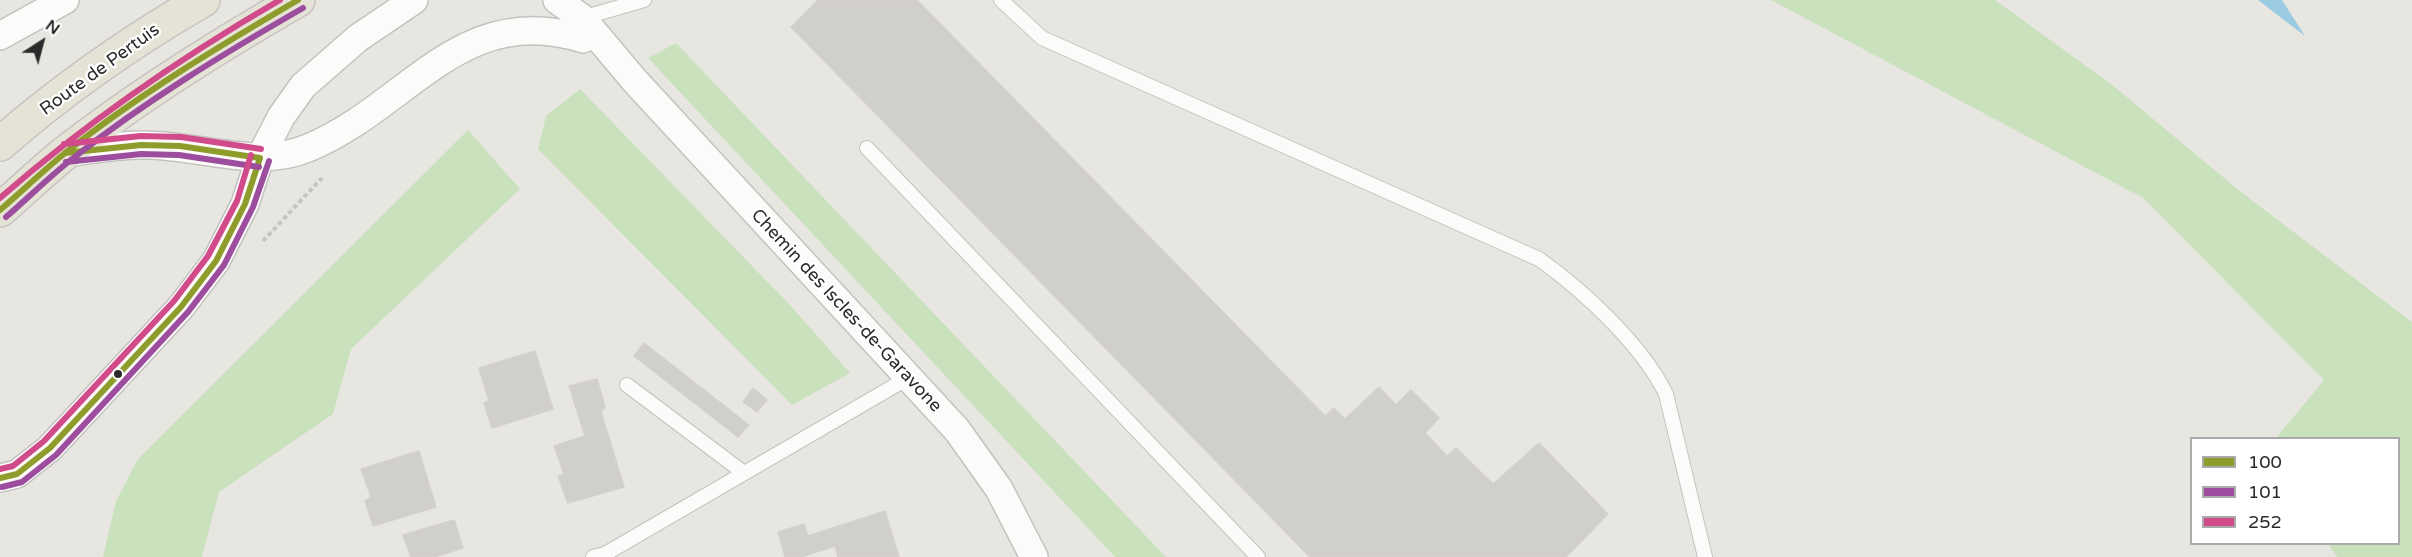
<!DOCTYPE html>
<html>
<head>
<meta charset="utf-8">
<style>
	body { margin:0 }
	#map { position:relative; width:2412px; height:557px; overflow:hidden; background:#e8e6e1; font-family:"Varela Round",sans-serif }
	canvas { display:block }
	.legend { position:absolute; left:2190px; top:437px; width:210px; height:108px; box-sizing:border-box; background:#fff; border:2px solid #aaa; margin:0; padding:8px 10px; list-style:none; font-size:18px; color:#2b2b2b }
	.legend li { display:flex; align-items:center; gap:12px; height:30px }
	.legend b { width:30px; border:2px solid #aaa }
	.north { position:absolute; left:12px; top:12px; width:60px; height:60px; -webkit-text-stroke:4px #fff; paint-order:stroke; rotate:36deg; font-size:16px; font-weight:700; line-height:24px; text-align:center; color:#2b2b2b }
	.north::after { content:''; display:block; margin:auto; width:21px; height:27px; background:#2b2b2b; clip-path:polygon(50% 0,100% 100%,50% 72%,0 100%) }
</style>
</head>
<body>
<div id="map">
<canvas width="2412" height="557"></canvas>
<ul class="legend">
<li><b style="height:8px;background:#8d9c2a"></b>100</li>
<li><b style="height:8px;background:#9c4d9e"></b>101</li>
<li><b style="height:8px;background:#d14b8b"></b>252</li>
</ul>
<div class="north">N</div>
</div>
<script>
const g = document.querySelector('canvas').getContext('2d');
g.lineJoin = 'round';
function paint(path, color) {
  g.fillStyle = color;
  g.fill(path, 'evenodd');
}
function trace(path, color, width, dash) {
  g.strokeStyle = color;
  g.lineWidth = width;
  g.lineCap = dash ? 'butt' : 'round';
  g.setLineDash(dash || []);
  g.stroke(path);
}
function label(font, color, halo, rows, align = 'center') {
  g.font = font + ' "Varela Round",sans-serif';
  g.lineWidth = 4.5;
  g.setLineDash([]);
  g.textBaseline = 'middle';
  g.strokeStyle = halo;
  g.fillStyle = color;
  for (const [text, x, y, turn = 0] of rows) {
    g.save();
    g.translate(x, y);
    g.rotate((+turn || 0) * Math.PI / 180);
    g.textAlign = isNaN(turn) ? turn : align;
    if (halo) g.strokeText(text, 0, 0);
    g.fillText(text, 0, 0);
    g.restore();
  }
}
const green = new Path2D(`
	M1771,0H1995L2111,84L2241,192L2412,322V557H2337L2328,544H2398V438H2276L2324,380L2143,198Z
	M676,43L1166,557H1115L648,58Z
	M580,89L789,304L850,373L792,405L538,149L546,116Z
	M468,130L520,189L351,349L333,414L219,492L202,557H103L116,501L138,459Z`);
const water = new Path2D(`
	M2258,0H2282L2305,36Z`);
const building = new Path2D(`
	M818,0H917L1325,416L1334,408L1345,419L1379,387L1396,405L1411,390L1439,418L1425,433L1447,456L1456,448L1493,484L1539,443L1608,514L1566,557H1310L791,27Z
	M644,343L749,425L738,437L634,356Z
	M535,351L553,409L492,428L484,403L489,401L479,368Z
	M597,379L605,407L601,412L624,487L568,503L558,476L564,474L554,446L585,436L569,386Z
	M753,388L767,400L757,412L743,402Z
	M419,451L436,507L373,526L365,501L371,497L361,469Z
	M885,511L899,557H838L835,546L801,557H785L778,532L804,524L808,536Z
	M454,520L463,548L434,557H411L403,535Z`);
const path = new Path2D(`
	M263,241L322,178`);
const service = new Path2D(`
	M1001,0L1042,38L1539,259C1584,291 1642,345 1666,394L1705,557
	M582,18L644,0
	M867,148L1258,557
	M627,385L744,473
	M593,557L605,554L908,378`);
const minor = new Path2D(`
	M557,0L582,18L635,81L957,430L999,489L1034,557
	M0,36L65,0
	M65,153C90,150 116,145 142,145C196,144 256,170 308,148C408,107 461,0 583,39
	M0,478L17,474L50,448L181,307L216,261L245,204L260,158L281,117L303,86L358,38L414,0`);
const primary = new Path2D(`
	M0,144C62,90 132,41 203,0
	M0,210C22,191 43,171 65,153C138,96 218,46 298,0`);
const bus1 = new Path2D(`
	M65,153L141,145L180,146L260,158
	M0,210C22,191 43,171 65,153C138,95 218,47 298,0
	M0,478L17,474L50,448L181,307L216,261L245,204L260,158`);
const bus2 = new Path2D(`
	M66,162L141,154L179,155L259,167
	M6,217C28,198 49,177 72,159C144,102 223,54 303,8
	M2,487L22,482L56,455L188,312L224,265L253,207L269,161`);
const bus3 = new Path2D(`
	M64,144L141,136L181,137L261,149
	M0,198C87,122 180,58 280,0
	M0,469L13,466L44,441L174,301L208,256L237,201L251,155`);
const markers = [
	[118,374,5,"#2b2b2b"]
];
const streetNames = [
	["Route de Pertuis",100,70,-36],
	["Chemin des Iscles-de-Garavone",846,311,47]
];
paint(green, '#c9e1bd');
paint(water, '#9bcbe3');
paint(building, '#d1cfcc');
trace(building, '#d3d1cd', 1.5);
trace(service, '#c2c2c1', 16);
trace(minor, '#c2c2c1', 30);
trace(primary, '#c5c4c2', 36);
trace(path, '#c5c5c4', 4, [4.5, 3]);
trace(service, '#fcfbfa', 14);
trace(minor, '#fcfbfa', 27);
trace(primary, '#e5e3d5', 33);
trace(bus1, '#8d9c2a', 6);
trace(bus2, '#9c4d9e', 6);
trace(bus3, '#d14b8b', 6);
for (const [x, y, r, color] of markers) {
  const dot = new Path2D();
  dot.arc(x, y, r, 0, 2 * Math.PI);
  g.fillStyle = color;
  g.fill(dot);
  trace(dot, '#fff', 2);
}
label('18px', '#2b2b2b', '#fff', streetNames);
</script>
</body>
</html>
